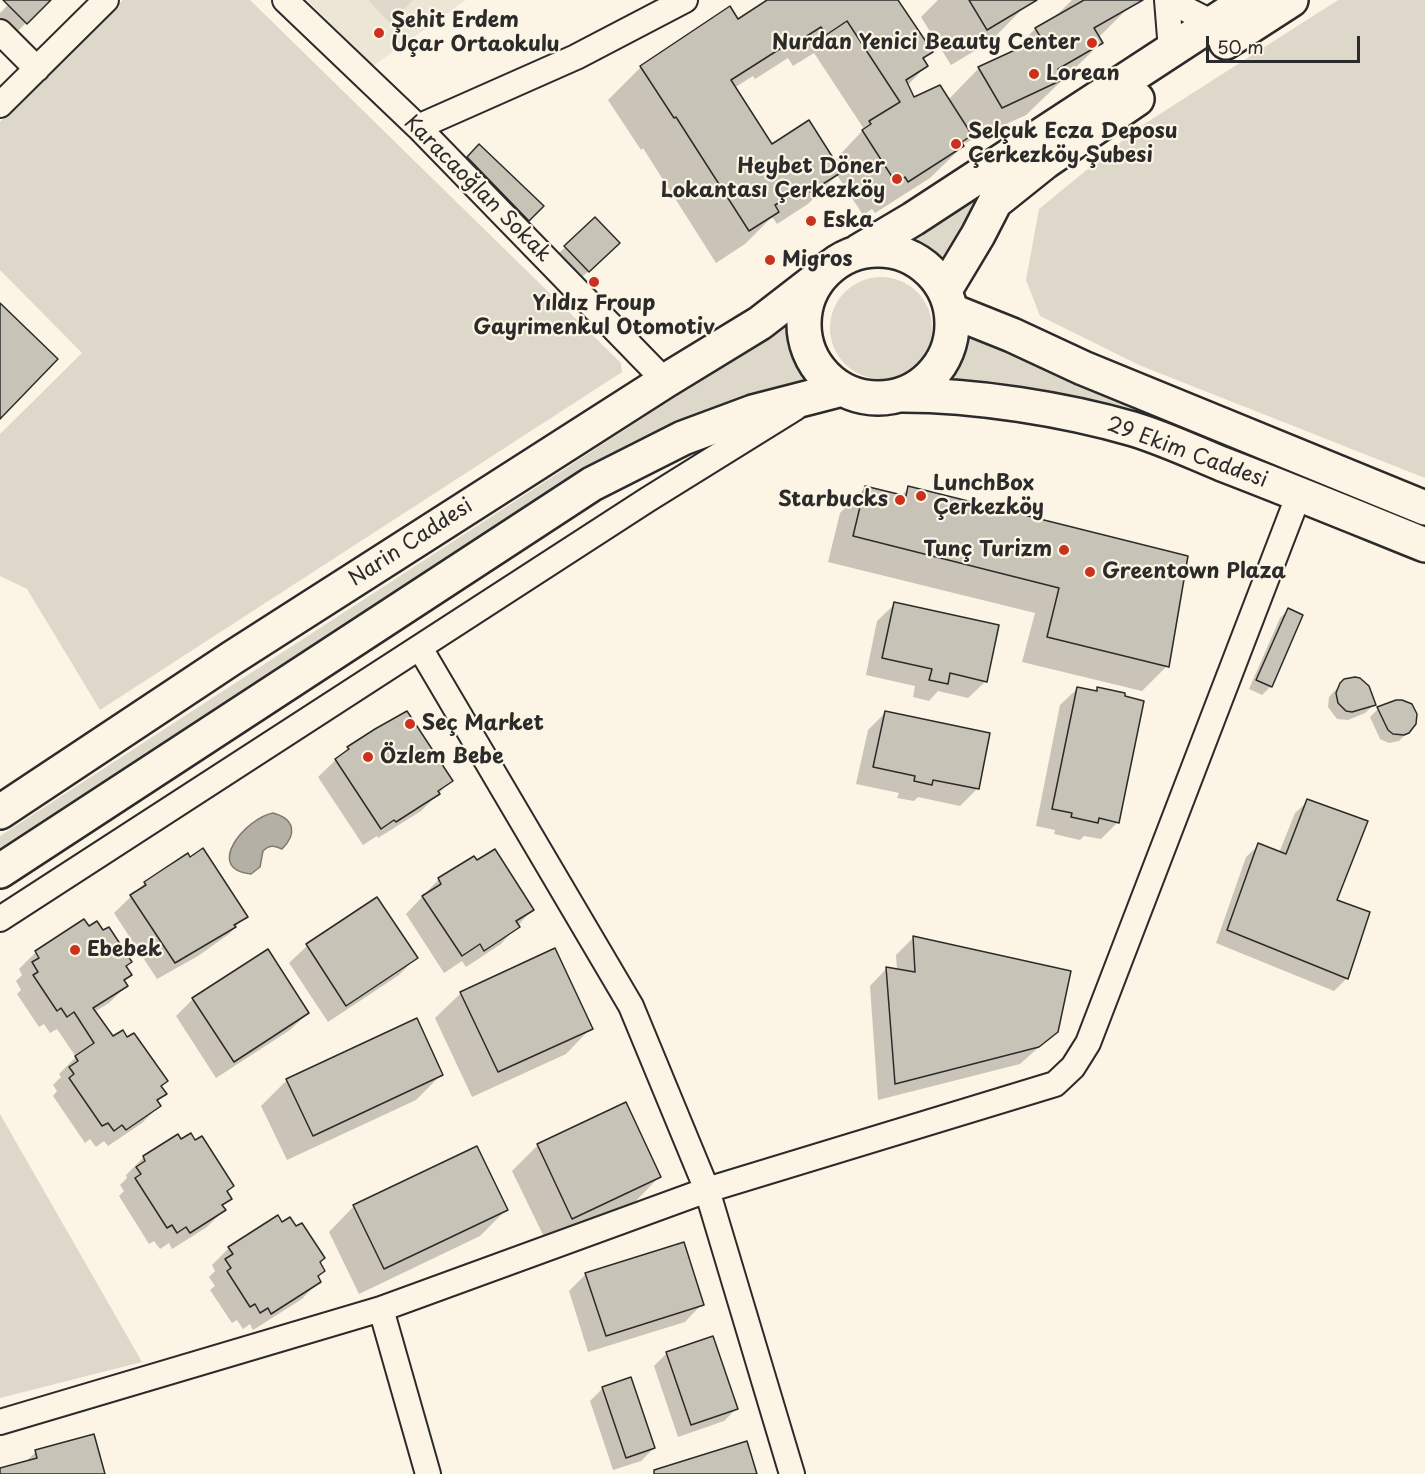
<!DOCTYPE html>
<html>
<head>
<meta charset="utf-8">
<style>
	body { margin:0 }
	#map { position:relative; width:1425px; height:1474px; overflow:hidden; background:#fcf5e5; font-family:"Playpen Sans",sans-serif }
	canvas { display:block }
	.scale { position:absolute; left:1206px; top:36px; width:154px; height:27px; box-sizing:border-box; border:3px solid #2b2b2b; border-top:0; padding-left:8px; font-size:18px; line-height:21px; white-space:nowrap; color:#2b2b2b; -webkit-text-stroke:4px #fcf5e5; paint-order:stroke }
</style>
</head>
<body>
<div id="map">
<canvas width="1425" height="1474"></canvas>
<div class="scale">50 m</div>
</div>
<script>
const g = document.querySelector('canvas').getContext('2d');
g.lineJoin = 'round';
function paint(path, color) {
  g.fillStyle = color;
  g.fill(path, 'evenodd');
}
function trace(path, color, width, dash) {
  g.strokeStyle = color;
  g.lineWidth = width;
  g.lineCap = dash ? 'butt' : 'round';
  g.setLineDash(dash || []);
  g.stroke(path);
}
function label(font, color, halo, rows, align = 'center') {
  g.font = font + ' "Playpen Sans",sans-serif';
  g.lineWidth = 4.5;
  g.setLineDash([]);
  g.textBaseline = 'middle';
  g.strokeStyle = halo;
  g.fillStyle = color;
  for (const [text, x, y, turn = 0] of rows) {
    g.save();
    g.translate(x, y);
    g.rotate((+turn || 0) * Math.PI / 180);
    g.textAlign = isNaN(turn) ? turn : align;
    if (halo) g.strokeText(text, 0, 0);
    g.fillText(text, 0, 0);
    g.restore();
  }
}
const built = new Path2D(`
	M307,0H466L373,66Z`);
const green = new Path2D(`
	M123,0H250L621,363L622,372L100,710L27,589L0,576V434L82,353L0,270V122Z
	M368,0H413L390,23Z
	M1338,0H1425V478L1139,365L1040,316L1026,280L1039,209L1138,128Z
	M1094,115L972,213L962,227L946,266L907,246L921,230Z
	M830 328a51 51 0 1 1 102 0a51 51 0 1 1-102 0Z
	M959,321L1425,513V540L1135,422L931,386L953,356Z
	M789,323L795,327L798,349L812,382L716,407L630,443L346,625L0,851V836Z
	M0,1114L142,1362L0,1398Z`);
const water = new Path2D(`
	M273,813C295,819 297,834 282,849C274,845 269,845 263,851L260,867L251,874C203,869 246,818 273,813Z`);
const shadow = new Path2D(`
	M13,0H49L9,40L0,32V13Z
	M770,0H896L931,52L923,60L926,66L907,86L914,99L948,100L979,68L1011,53L1035,29L1052,20L1072,0H1127L1130,6L1098,38L1101,43L1026,115L965,143L964,141L961,144L963,146L930,178L875,213L872,209L863,215L837,175L808,204L777,224L773,218L770,219L745,244L716,263L643,148L641,150L608,100L641,67L730,8L738,21ZM814,53L864,129L834,161L771,146L734,88L753,76L755,79L788,58L793,66Z
	M938,0H1025L1027,4L991,41L951,65L921,17Z
	M479,146L542,206L515,233L455,171Z
	M595,219L618,243L580,279L557,255Z
	M865,488L901,496L909,488L1186,557L1167,666L1142,691L1022,662L1035,613L828,562L840,513Z
	M895,604L986,681L968,698L938,691L929,701L913,697L915,686L866,675L877,621Z
	M1288,610L1271,686L1262,695L1249,689L1280,618Z
	M1341,684L1374,705L1365,713L1348,720L1337,719L1328,707L1329,697Z
	M1078,688L1095,692L1098,688L1118,822L1101,839L1084,836L1080,840L1054,834L1055,830L1036,826L1060,705Z
	M1378,709L1408,732L1399,741L1389,743L1380,739L1370,717Z
	M885,713L988,734L977,789L960,806L918,797L914,801L897,798L899,793L856,784L868,730Z
	M376,730L451,781L421,811L378,838L377,836L363,845L318,777L348,748Z
	M1308,801L1335,901L1347,978L1334,991L1216,943L1246,857L1259,845L1279,853L1295,813Z
	M188,855L246,916L229,934L198,956L157,979L114,913L145,883Z
	M473,858L532,910L501,944L466,967L462,961L444,973L406,914L439,879Z
	M377,899L416,958L399,975L328,1022L289,963L307,946Z
	M913,938L1057,1031L1020,1064L878,1100L870,986L887,968L897,970L896,955Z
	M36,952L125,967L130,975L124,982L126,986L109,1003L94,1012L113,1039L166,1081L160,1087L165,1094L157,1102L159,1106L142,1123L108,1146L104,1141L96,1147L90,1139L85,1143L53,1096L57,1091L53,1085L61,1077L59,1074L76,1057L57,1029L50,1033L44,1024L39,1027L17,994L21,990L16,981L22,975L19,969Z
	M461,993L591,1028L566,1054L472,1097L435,1018Z
	M193,999L308,1013L290,1030L216,1078L176,1016Z
	M441,1075L416,1100L287,1160L261,1106L287,1080Z
	M178,1136L230,1198L222,1207L224,1210L207,1227L172,1249L169,1243L160,1249L154,1241L149,1244L119,1196L124,1191L120,1185L127,1178L126,1175L143,1158Z
	M538,1145L659,1177L634,1203L547,1243L512,1171Z
	M354,1206L506,1210L480,1236L359,1294L329,1232Z
	M229,1248L318,1263L324,1271L317,1278L319,1281L302,1299L253,1330L250,1324L243,1329L237,1320L232,1323L210,1290L215,1286L209,1277L215,1271L212,1265Z
	M586,1274L702,1304L685,1322L588,1352L569,1291Z
	M667,1353L737,1408L724,1421L678,1437L654,1366Z
	M603,1388L654,1448L641,1461L613,1470L590,1401Z
	M36,1452L104,1474H0V1470L24,1463Z`);
const building = new Path2D(`
	M3,0H51L27,24Z
	M767,0H898L933,52L923,58L928,66L906,80L914,97L940,85L972,135L962,142L964,146L908,182L905,177L896,183L862,130L871,124L869,121L900,102L847,21L826,35L821,27L788,48L786,45L731,80L772,144L809,120L842,172L810,192L806,186L775,205L779,212L749,231L676,117L674,118L640,66L730,6L738,19Z
	M969,0H1037L987,30Z
	M1084,0H1143L1094,28L1103,43L1058,69L1064,79L1002,108L978,67L1041,38L1035,28Z
	M479,144L544,206L529,221L467,157Z
	M595,217L620,243L589,272L564,246Z
	M0,303L58,359L0,419Z
	M865,486L906,496L908,486L1188,556L1169,667L1047,637L1059,588L853,536Z
	M894,602L999,625L987,682L950,673L948,684L929,680L932,669L882,658Z
	M1288,608L1303,615L1272,687L1256,680Z
	M1355,677L1360,678L1369,686L1376,705L1352,712L1346,711L1338,703L1336,693L1340,683L1344,679Z
	M1077,687L1097,691V687L1125,693V696L1144,701L1119,823L1099,818L1098,823L1071,817L1072,813L1052,809Z
	M1396,700H1402L1412,704L1417,714L1416,724L1409,733L1404,735L1393,734L1388,730L1377,707Z
	M407,711L453,781L438,791L440,794L424,804L396,822L394,820L381,829L335,759L349,749L347,747L375,729Z
	M885,711L990,733L979,789L933,780L932,785L914,781L915,776L873,767Z
	M1307,799L1368,821L1337,900L1370,912L1348,979L1227,930L1258,843L1286,854Z
	M203,848L248,917L234,925L236,927L175,963L130,895L146,885L144,882L162,870L188,853L190,857Z
	M495,849L534,910L516,921L520,927L484,951L480,944L462,956L422,896L441,884L438,878L474,856L477,860Z
	M377,897L418,958L346,1006L306,944Z
	M84,919L89,926L97,921L103,930L109,927L132,962L126,966L132,975L124,980L128,986L93,1008L113,1036L123,1030L127,1037L134,1033L168,1081L161,1086L167,1094L157,1100L161,1106L126,1130L122,1125L114,1131L108,1123L102,1126L69,1078L74,1074L69,1067L78,1061L75,1056L94,1043L74,1012L67,1017L61,1008L57,1011L33,975L38,972L32,962L39,958L35,951Z
	M913,936L1071,971L1058,1032L1039,1047L895,1084L886,967L915,972Z
	M555,948L593,1029L498,1072L460,992Z
	M268,949L309,1013L234,1062L192,998Z
	M417,1018L443,1075L313,1136L286,1079Z
	M626,1102L661,1177L572,1219L537,1144Z
	M191,1133L195,1140L202,1136L234,1186L227,1191L232,1199L222,1205L226,1210L190,1233L186,1227L177,1233L172,1225L167,1228L135,1178L141,1174L136,1167L145,1161L143,1156L178,1134L181,1139Z
	M477,1146L508,1210L384,1269L353,1205Z
	M278,1215L282,1222L290,1217L296,1226L302,1223L325,1258L320,1262L325,1271L318,1276L321,1282L271,1314L268,1308L260,1313L255,1304L250,1307L227,1271L231,1268L225,1259L233,1254L228,1247Z
	M684,1242L704,1305L606,1336L585,1273Z
	M713,1336L738,1409L691,1425L666,1352Z
	M631,1377L655,1448L626,1458L602,1387Z
	M94,1434L105,1474H0V1468L37,1458L35,1450Z
	M747,1441L757,1474H654V1470Z`);
const street = new Path2D(`
	M285,0L418,127L665,381
	M1167,0L1171,50
	M1168,0L1213,23
	M0,32L37,69
	M0,105L106,0
	M418,127L576,57L685,0
	M420,648L631,1006L707,1190L792,1474
	M0,919L647,500L795,408
	M381,1309L707,1190L1055,1084L1073,1067L1088,1043L1299,494
	M0,1422L381,1309L428,1474`);
const secondary = new Path2D(`
	M1226,42L1291,0
	M804 324a74 74 0 1 1 148 0a74 74 0 1 1-148 0Z
	M859,251L913,219L1248,0
	M945,290L978,235L995,202L1045,162L1137,99
	M952,311L1012,335L1083,368L1425,508
	M903,395C975,395 1064,409 1133,429C1163,438 1193,452 1222,464C1290,490 1358,518 1425,545
	M0,812L232,658L665,381L760,323L822,275
	M0,871L592,484L683,438L753,412L842,389`);
const markers = [
	[379,33,6,"#c8321e"],
	[1092,43,6,"#c8321e"],
	[1034,74,6,"#c8321e"],
	[956,144,6,"#c8321e"],
	[897,179,6,"#c8321e"],
	[811,221,6,"#c8321e"],
	[770,260,6,"#c8321e"],
	[594,282,6,"#c8321e"],
	[921,496,6,"#c8321e"],
	[900,500,6,"#c8321e"],
	[1064,550,6,"#c8321e"],
	[1090,572,6,"#c8321e"],
	[410,724,6,"#c8321e"],
	[368,757,6,"#c8321e"],
	[75,950,6,"#c8321e"]
];
const poiNames = [
	["Şehit Erdem",391,21],
	["Uçar Ortaokulu",391,45],
	["Nurdan Yenici Beauty Center",1080,43,"right"],
	["Lorean",1046,74],
	["Selçuk Ecza Deposu",968,132],
	["Çerkezköy Şubesi",968,156],
	["Heybet Döner",885,167,"right"],
	["Lokantası Çerkezköy",885,191,"right"],
	["Eska",823,221],
	["Migros",782,260],
	["Yıldız Froup",594,304,"center"],
	["Gayrimenkul Otomotiv",594,328,"center"],
	["LunchBox",933,484],
	["Çerkezköy",933,508],
	["Starbucks",888,500,"right"],
	["Tunç Turizm",1052,550,"right"],
	["Greentown Plaza",1102,572],
	["Seç Market",422,724],
	["Özlem Bebe",380,757],
	["Ebebek",87,950]
];
const streetNames = [
	["Karacaoğlan Sokak",477,189,45],
	["29 Ekim Caddesi",1187,453,20],
	["Narin Caddesi",411,543,-33]
];
paint(built, '#ece6d7');
paint(green, '#ded8ca');
paint(water, '#b4b0a5');
trace(water, '#7d7b74', 1.5);
paint(shadow, '#0003');
paint(building, '#c8c3b7');
trace(building, '#2b2b2b', 1.5);
trace(street, '#2b2b2b', 28);
trace(secondary, '#2b2b2b', 38);
trace(street, '#fcf5e5', 24);
trace(secondary, '#fcf5e5', 33);
for (const [x, y, r, color] of markers) {
  const dot = new Path2D();
  dot.arc(x, y, r, 0, 2 * Math.PI);
  g.fillStyle = color;
  g.fill(dot);
  trace(dot, '#fcf5e5', 2);
}
label('bold 21px', '#2b2b2b', '#fcf5e5', poiNames, 'left');
label('21px', '#2b2b2b', '#fcf5e5', streetNames);
</script>
</body>
</html>
